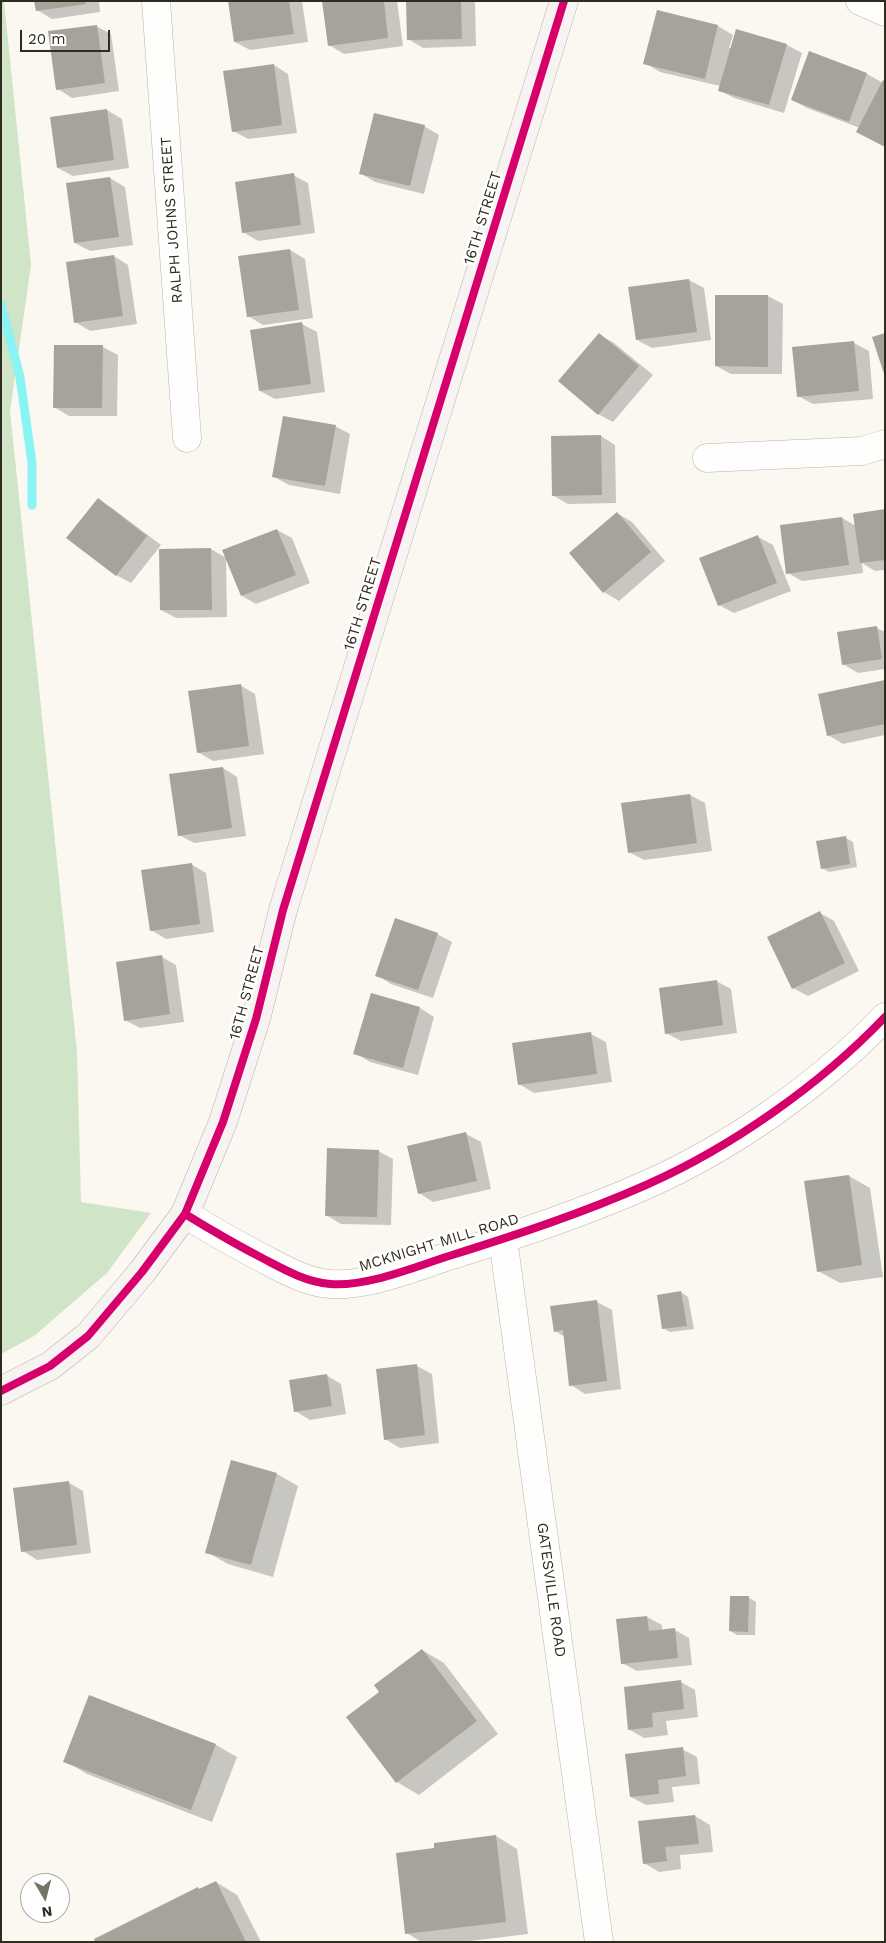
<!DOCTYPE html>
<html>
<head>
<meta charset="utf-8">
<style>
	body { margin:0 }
	#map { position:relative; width:886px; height:1943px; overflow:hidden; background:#faf8f0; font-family:"Work Sans",sans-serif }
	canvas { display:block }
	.frame { position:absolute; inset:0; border:2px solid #2f2b1e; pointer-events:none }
	.north { position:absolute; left:20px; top:1873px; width:50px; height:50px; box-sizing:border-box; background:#fff; border:1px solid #acaaa5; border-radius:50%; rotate:172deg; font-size:14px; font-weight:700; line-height:20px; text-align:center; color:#2f2b1e }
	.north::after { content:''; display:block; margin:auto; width:18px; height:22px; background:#767368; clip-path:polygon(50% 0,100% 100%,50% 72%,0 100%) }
	.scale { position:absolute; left:20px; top:30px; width:90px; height:22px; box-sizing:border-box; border:2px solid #2f2b1e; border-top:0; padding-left:6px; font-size:15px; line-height:18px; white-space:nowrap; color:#2f2b1e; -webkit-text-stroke:4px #fff; paint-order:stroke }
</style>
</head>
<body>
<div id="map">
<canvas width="886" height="1943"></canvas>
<div class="frame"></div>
<div class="north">N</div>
<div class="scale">20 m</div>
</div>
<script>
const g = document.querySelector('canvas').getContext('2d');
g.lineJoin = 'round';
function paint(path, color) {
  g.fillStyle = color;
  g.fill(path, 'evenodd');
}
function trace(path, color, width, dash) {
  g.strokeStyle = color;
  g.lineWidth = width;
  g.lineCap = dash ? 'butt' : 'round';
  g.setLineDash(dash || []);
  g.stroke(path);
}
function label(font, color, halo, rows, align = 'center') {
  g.font = font + ' "Work Sans",sans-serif';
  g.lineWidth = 5;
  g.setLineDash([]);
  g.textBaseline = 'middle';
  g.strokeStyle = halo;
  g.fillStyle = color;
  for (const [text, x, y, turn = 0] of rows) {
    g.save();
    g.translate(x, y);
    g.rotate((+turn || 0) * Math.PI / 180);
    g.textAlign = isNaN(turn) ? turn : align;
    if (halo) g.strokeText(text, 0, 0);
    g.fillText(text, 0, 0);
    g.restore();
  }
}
const green = new Path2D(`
	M1,1H4L31,265L10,411L77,1052L81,1202L151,1213L107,1273L34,1336L1,1354Z`);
const shadow = new Path2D(`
	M35,1H99L100,12L52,19L37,10Z
	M230,1H302L308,42L250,50L235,42Z
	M323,1H397L403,46L344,54L329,45Z
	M407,1H475L476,46L423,48L408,39Z
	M658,12L718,26L733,35L729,48H731L737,30L787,45L802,53L784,113L734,98L719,90L720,86L660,72L645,63Z
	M96,26L111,34L119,91L72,98L58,89Z
	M810,53L867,74L883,83L860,128L807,108L792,100Z
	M274,65L288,74L297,133L248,139L233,131Z
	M107,110L122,119L129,168L73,176L58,168Z
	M424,126L439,135L424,194L375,182L360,173Z
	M293,175L308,183L315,233L258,241L243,232Z
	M110,178L125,187L133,245L90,251L75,243Z
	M290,250L305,259L313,318L263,325L248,316Z
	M114,256L128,265L137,324L90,331L75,322Z
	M689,280L704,288L711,340L652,348L637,340L630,288Z
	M716,296H768L783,304L782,374H731L716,366Z
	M302,324L317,332L325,392L275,399L260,391Z
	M600,335L614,343L653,375L613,422L598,414Z
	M854,343L869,351L873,399L813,404L798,396L793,348Z
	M55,346L103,347L118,355L117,416H69L54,407Z
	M335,426L350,434L340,494L289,485L274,477Z
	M601,436L615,445L616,503L568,504L554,496Z
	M98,500L112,508L161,545L131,583L116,575Z
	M885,511V570L875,571L862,563L863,573L802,581L788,573L842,518L856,526Z
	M617,513L632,522L665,561L619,601L604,592L571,553Z
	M277,530L292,538L310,583L256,604L242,596Z
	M758,537L773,545L791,591L734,613L719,605Z
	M211,549L226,558L227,617L176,618L161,610L160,550Z
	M877,628L885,632V669L858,673L843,664Z
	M885,681V735L843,744L828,735Z
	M240,685L255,694L264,754L213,761L198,752Z
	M223,768L237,777L246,836L194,843L179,835Z
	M690,795L705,803L712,851L644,860L629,852L622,805Z
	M846,838L853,842L857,867L829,872L822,868Z
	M191,864L206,873L214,932L166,939L151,930Z
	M820,913L834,921L859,971L808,996L793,988Z
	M437,934L452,942L433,998L391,984L377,975Z
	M162,957L176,965L184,1022L140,1028L125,1020Z
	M716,981L731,989L737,1033L681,1041L666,1033Z
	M372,994L420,1008L434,1017L418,1075L370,1062L355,1053Z
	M591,1034L606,1042L612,1082L534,1093L519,1084L514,1044Z
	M466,1134L481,1142L491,1189L433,1202L419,1193Z
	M378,1151L393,1159L391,1225L341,1224L326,1215Z
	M849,1176L870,1188L883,1277L840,1283L818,1271Z
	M681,1292L688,1297L694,1329L670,1332L663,1328Z
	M597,1302L612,1310L621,1389L585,1394L571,1385L565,1337L555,1331Z
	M417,1366L432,1374L439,1443L400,1448L385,1439Z
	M326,1375L341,1384L346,1414L310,1420L295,1411Z
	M232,1461L277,1474L298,1486L273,1577L228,1564L207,1552Z
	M69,1483L83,1491L91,1553L37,1560L23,1551Z
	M749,1598L756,1602L755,1635H737L730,1631Z
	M647,1617L662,1625V1631L675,1630L689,1638L692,1665L637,1671L622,1663Z
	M422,1650L444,1663L498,1734L419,1795L397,1782L348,1718L381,1692Z
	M681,1682L695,1690L698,1717L666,1721L668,1735L644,1738L630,1730Z
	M216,1745L237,1757L212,1822L87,1774L65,1761Z
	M682,1749L697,1757L700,1784L672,1787L674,1802L646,1805L631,1797Z
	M695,1816L710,1825L713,1852L680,1855L681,1869L659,1872L644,1863Z
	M496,1836L517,1849L528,1934L462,1942H421L407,1933L436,1849Z
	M216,1882L237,1895L261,1942H97Z`);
const stream = new Path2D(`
	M1,305L20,377L32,463V505`);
const building = new Path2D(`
	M34,1H86V4L36,11Z
	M228,1H289L294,34L234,42Z
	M322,1H384L388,38L328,46Z
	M406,1H461L462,39L407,40Z
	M657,10L718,25L705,79L643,64Z
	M97,25L105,83L56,90L48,31Z
	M736,29L787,44L769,105L718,91Z
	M809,51L867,73L849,122L791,100Z
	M274,64L282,125L232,132L223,71Z
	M883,80L885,81V147L856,132Z
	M107,109L114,160L57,168L50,117Z
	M374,113L425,125L410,186L359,174Z
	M294,173L301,225L242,233L235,182Z
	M110,177L119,237L74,243L66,183Z
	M290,249L299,310L247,317L238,256Z
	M114,255L123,316L74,323L66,262Z
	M689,279L697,332L636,340L628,287Z
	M715,295H768V367L715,366Z
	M302,322L311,384L259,391L250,330Z
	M599,333L639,366L598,415L558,381Z
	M885,333V374H884L872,337Z
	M854,341L859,391L797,397L792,347Z
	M54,345H103L102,408H53Z
	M283,416L336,425L325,486L272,477Z
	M601,435L602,495L552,496L551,436Z
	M98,498L147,536L116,576L66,538Z
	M885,509V560L860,563L853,514Z
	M617,512L651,552L603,593L569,553Z
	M842,517L849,565L786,574L780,525Z
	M277,529L296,575L241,596L222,550Z
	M758,535L777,583L718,606L699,558Z
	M211,548L212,610H160L159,549Z
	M877,626L882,659L842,665L837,632Z
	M885,680V724L827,736L818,694Z
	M241,684L249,746L197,753L188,691Z
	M223,767L232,828L178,836L169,774Z
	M690,794L697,843L628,853L621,803Z
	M846,836L850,864L821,869L816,841Z
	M192,863L200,924L150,931L141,870Z
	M820,911L845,963L792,989L767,937Z
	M395,918L438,933L418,990L375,976Z
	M162,955L170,1014L124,1021L116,962Z
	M717,980L723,1025L665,1034L659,988Z
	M371,993L420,1007L403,1068L353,1054Z
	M591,1032L597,1074L518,1085L512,1043Z
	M466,1132L477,1181L418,1194L407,1146Z
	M327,1148L379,1150L377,1217L325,1216Z
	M849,1175L862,1265L817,1272L804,1181Z
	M681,1291L687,1326L662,1329L657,1295Z
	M597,1300L607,1381L569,1386L563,1330L554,1332L550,1306Z
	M417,1364L425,1435L384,1440L376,1369Z
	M327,1374L332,1406L294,1412L289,1380Z
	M231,1460L277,1473L251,1565L205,1553Z
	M69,1481L77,1545L21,1552L13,1488Z
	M730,1596H749L748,1632L729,1631Z
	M647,1616L649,1631L675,1628L678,1658L621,1664L616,1619Z
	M422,1649L477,1721L396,1783L346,1717L379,1692L374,1685Z
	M681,1680L684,1709L652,1713L653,1727L628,1730L624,1687Z
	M89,1695L216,1744L191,1810L63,1762Z
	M683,1747L686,1776L658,1780L659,1794L630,1797L625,1754Z
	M695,1815L699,1844L665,1847L667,1861L643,1864L638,1821Z
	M496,1835L506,1922L405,1934L396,1853L434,1848V1843Z
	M216,1881L246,1942H95L94,1939L198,1887L199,1889Z`);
const street = new Path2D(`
	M156,1L187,438
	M860,1L885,12
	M707,458L862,451L885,444
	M185,1214C211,1230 237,1245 264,1259C285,1270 306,1282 330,1284C367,1287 414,1267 449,1256C516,1235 583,1213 646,1185C732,1147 821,1084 885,1017
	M503,1239L599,1942`);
const secondary = new Path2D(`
	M1,1391L50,1366L88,1336L142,1272L185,1214L223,1122L256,1019L283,910L564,1`);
const cycleway = new Path2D(`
	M185,1214C211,1230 237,1245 264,1259C285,1270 306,1282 330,1284C367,1287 414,1267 449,1256C516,1235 583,1213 646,1185C732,1147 821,1084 885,1017
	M1,1391L50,1366L88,1336L142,1272L185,1214L223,1122L256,1019L283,910L564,1`);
const streetNames = [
	["16TH STREET",483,218,-73],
	["RALPH JOHNS STREET",172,220,-94],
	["16TH STREET",363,604,-73],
	["16TH STREET",247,993,-75],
	["MCKNIGHT MILL ROAD",439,1243,-17],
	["GATESVILLE ROAD",551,1590,82]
];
paint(green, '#d0e4c7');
paint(shadow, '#0003');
trace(stream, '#8af4f4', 9);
paint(building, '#a7a29a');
trace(street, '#b6b4ab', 29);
trace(secondary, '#b6b4ab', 29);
trace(street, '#fefefd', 28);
trace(secondary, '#f7f3f2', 28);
trace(cycleway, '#d6006c', 8);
label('15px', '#2f2b1e', '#fff', streetNames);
</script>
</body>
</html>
